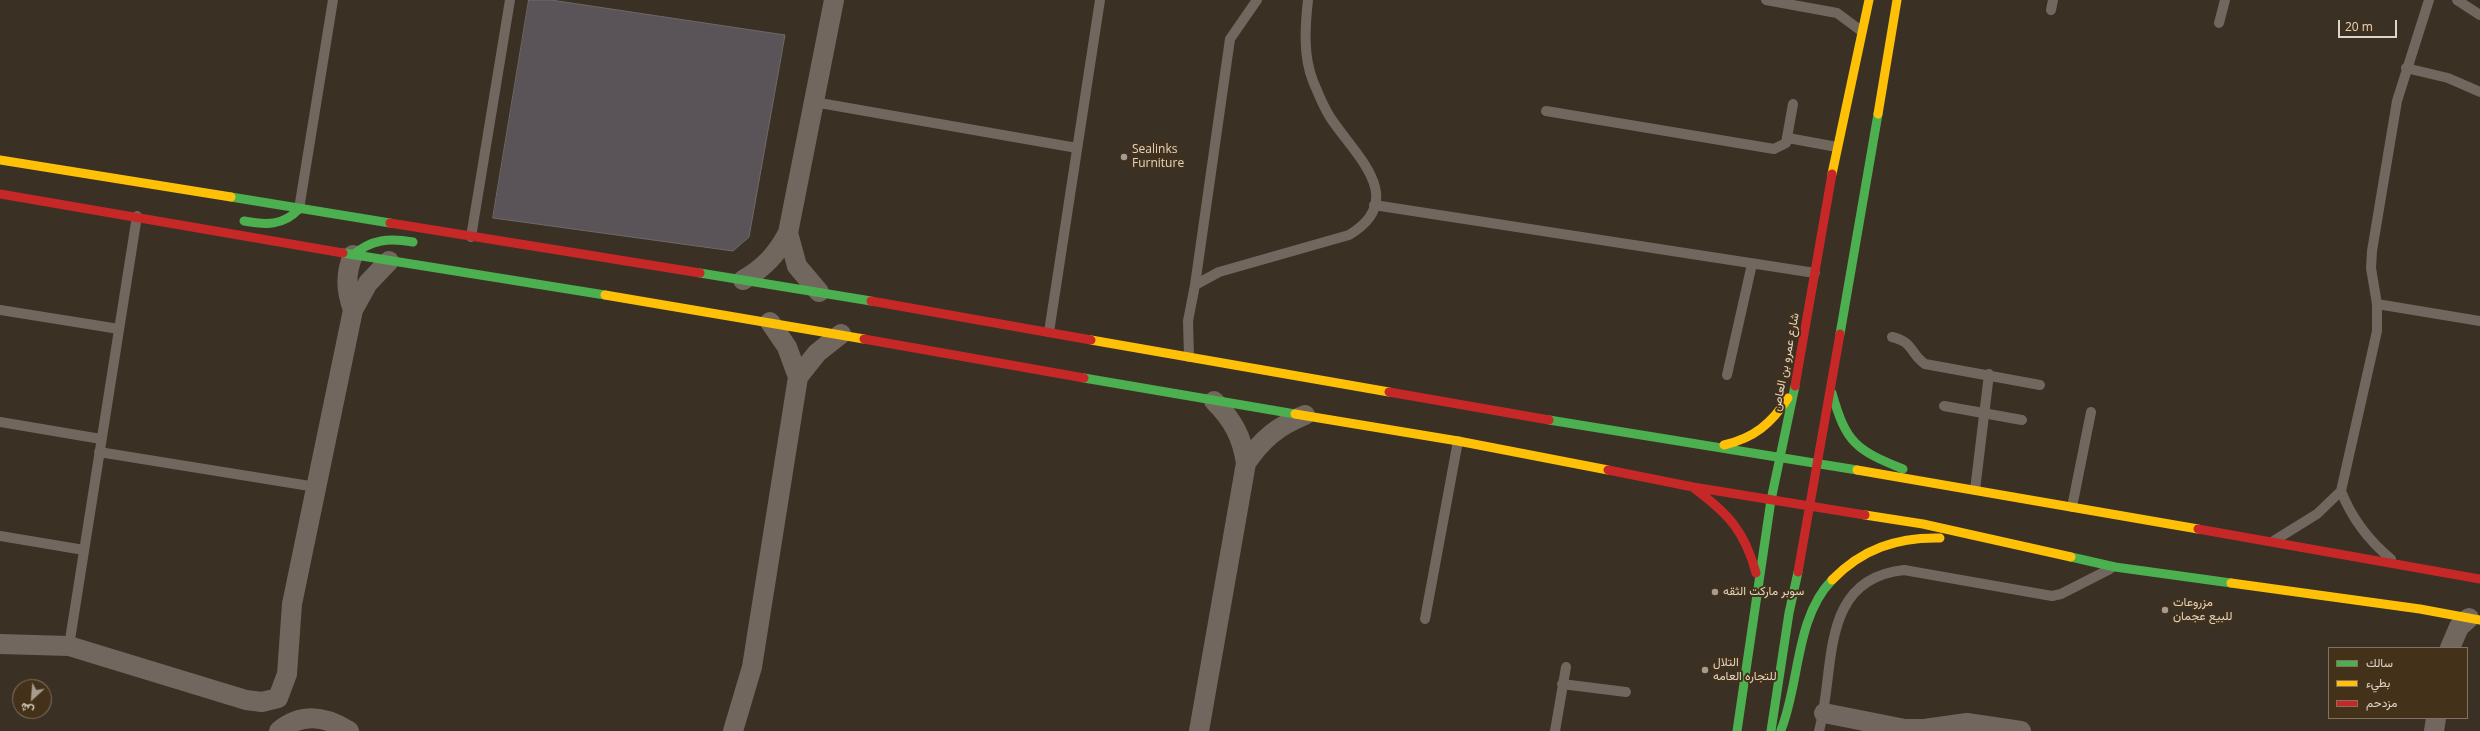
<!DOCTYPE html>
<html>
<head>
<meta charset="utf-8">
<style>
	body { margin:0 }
	#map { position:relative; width:2480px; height:731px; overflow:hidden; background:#3a3023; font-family:"Open Sans",Vazirmatn,sans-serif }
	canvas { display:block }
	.legend { position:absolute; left:2328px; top:647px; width:140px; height:72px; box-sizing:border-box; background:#43311a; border:1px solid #82725f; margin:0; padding:5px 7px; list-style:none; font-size:12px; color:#e0d4c7 }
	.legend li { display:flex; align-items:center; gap:8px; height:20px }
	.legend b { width:20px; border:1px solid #82725f }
	.north { position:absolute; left:12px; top:679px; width:40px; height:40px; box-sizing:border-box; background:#43311a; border:1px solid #82725f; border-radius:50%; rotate:206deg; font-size:11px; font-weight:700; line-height:16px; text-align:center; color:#e0d4c7 }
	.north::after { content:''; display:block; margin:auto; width:14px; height:18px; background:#a69b8e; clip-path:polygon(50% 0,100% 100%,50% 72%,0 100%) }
	.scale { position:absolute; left:2338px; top:20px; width:59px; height:18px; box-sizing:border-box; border:2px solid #e0d4c7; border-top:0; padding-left:5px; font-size:12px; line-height:14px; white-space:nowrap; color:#e0d4c7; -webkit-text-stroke:3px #43311a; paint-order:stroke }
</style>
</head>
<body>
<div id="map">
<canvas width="2480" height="731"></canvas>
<ul class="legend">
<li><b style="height:5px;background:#4caf50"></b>سالك</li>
<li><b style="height:5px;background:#ffc107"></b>بطيء</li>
<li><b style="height:5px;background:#c62828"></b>مزدحم</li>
</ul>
<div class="north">ش</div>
<div class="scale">20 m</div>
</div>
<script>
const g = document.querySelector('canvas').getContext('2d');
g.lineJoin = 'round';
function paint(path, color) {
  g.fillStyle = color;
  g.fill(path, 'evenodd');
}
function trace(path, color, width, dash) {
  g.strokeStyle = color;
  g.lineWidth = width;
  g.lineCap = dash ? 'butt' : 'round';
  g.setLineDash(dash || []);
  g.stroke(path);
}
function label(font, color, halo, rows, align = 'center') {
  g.font = font + ' "Open Sans",Vazirmatn,sans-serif';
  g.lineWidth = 4;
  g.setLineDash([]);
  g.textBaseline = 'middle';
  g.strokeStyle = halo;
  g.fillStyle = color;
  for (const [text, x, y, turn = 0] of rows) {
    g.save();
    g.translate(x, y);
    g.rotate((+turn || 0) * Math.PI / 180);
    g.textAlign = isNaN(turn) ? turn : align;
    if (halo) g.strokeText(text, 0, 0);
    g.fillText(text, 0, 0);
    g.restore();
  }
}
const building = new Path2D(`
	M529,0H551L785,35L749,237L733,251L493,218Z`);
const lane = new Path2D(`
	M1766,0L1837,13L1860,30
	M2457,0L2480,15
	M2051,10L2053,0
	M2219,23L2225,0
	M2406,68L2448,78L2480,92
	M814,102L1077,148
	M1546,111L1774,149L1786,143L1793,104
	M1788,138L1837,147
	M1374,205L1815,273
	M299,209L333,0
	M471,237L510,0
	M1195,285L1230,39L1257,0
	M2377,304L2480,321
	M0,310L119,329
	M1049,332L1100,0
	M1892,337C1914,342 1910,354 1925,364L2040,385
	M1189,357L1188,321L1195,285L1219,272L1349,235C1410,199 1353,153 1330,117C1323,106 1318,93 1313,81C1303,56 1305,27 1308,0
	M1727,375L1752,264
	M1944,406L2022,420
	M0,422L101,439
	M99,452L316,487
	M1975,490L1989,374
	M2341,491C2352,519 2368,540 2391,559
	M2072,507L2091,412
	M0,536L84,550
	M2275,540L2317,514L2341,491L2377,331V304L2371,268L2372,251L2397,101L2429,0
	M1425,619L1458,441
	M69,646L137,216
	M1562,684L1626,692
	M1555,731L1566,667
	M1819,731C1836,669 1818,579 1904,570L2052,596L2061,594L2110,569`);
const street = new Path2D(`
	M788,233L797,266L819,292
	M353,255C345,275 346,290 353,310
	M743,280C764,268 777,254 788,233L834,0
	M770,322L787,347L798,377
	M1246,463C1262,439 1278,426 1305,415
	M0,644L69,646L246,700L262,702L278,698L287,674L292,604L353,310L368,283L389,261
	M2450,648L2459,627L2469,618
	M1824,713L1905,729H1924L1967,723L2021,731
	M279,731C302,712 325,716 349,731
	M733,731L752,667L798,377L817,353L841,334
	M1199,731L1246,463C1242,437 1233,420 1214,401
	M2434,731L2436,718`);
const fast = new Path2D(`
	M231,197L390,223
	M244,221C266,225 283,226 299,209
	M343,253L605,295
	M353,255C372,239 389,238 413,242
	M700,273L871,301
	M1840,334L1878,114
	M1084,378L1295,414
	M1832,393C1846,443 1856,450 1903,469
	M1549,420L1857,470
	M2071,557L2115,567L2231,583
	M1781,730C1800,683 1795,618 1832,580
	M1737,731L1771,500L1795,386
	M1771,731L1789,613L1798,572`);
const slow = new Path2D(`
	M1878,114L1897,0
	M0,160L231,197
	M1832,174L1869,0
	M605,295L864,339
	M1091,340L1389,392
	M1295,414L1458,441L1608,470
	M1724,445C1754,438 1771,424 1788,398
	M1857,470L2198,529
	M1865,515L1923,524L2071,557
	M1832,580C1862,549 1897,537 1940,538
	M2231,583L2420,609L2480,620`);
const jam = new Path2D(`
	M0,194L343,253
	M390,223L700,273
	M871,301L1091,340
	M864,339L1084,378
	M1795,386L1832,174
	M1389,392L1549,420
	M1608,470L1693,487L1865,515
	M1695,489C1729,514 1745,532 1756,573
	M2198,529L2480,579
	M1798,572L1840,334`);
const markers = [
	[1124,157,4,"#a69b8e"],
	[1715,592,4,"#a69b8e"],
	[2165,610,4,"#a69b8e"],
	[1705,670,4,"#a69b8e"]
];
const poiNames = [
	["Sealinks",1132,150],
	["Furniture",1132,164],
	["سوبر ماركت الثقه",1723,592],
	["مزروعات",2173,603],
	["للبيع عجمان",2173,617],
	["التلال",1713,663],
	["للتجاره العامه",1713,677]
];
const streetNames = [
	["شارع عمرو بن العاص",1786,362,-79]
];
paint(building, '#5a5459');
trace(building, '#6e6969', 1);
trace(lane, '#71675f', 10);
trace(street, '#71675f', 20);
trace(fast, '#4caf50', 9);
trace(slow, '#ffc107', 9);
trace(jam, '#c62828', 9);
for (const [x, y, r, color] of markers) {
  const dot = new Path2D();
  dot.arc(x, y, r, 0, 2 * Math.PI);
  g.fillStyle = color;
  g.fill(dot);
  trace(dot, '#43311a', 1.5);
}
label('12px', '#e0d4c7', '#43311a', poiNames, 'left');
label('12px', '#e0d4c7', '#43311a', streetNames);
</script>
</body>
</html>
